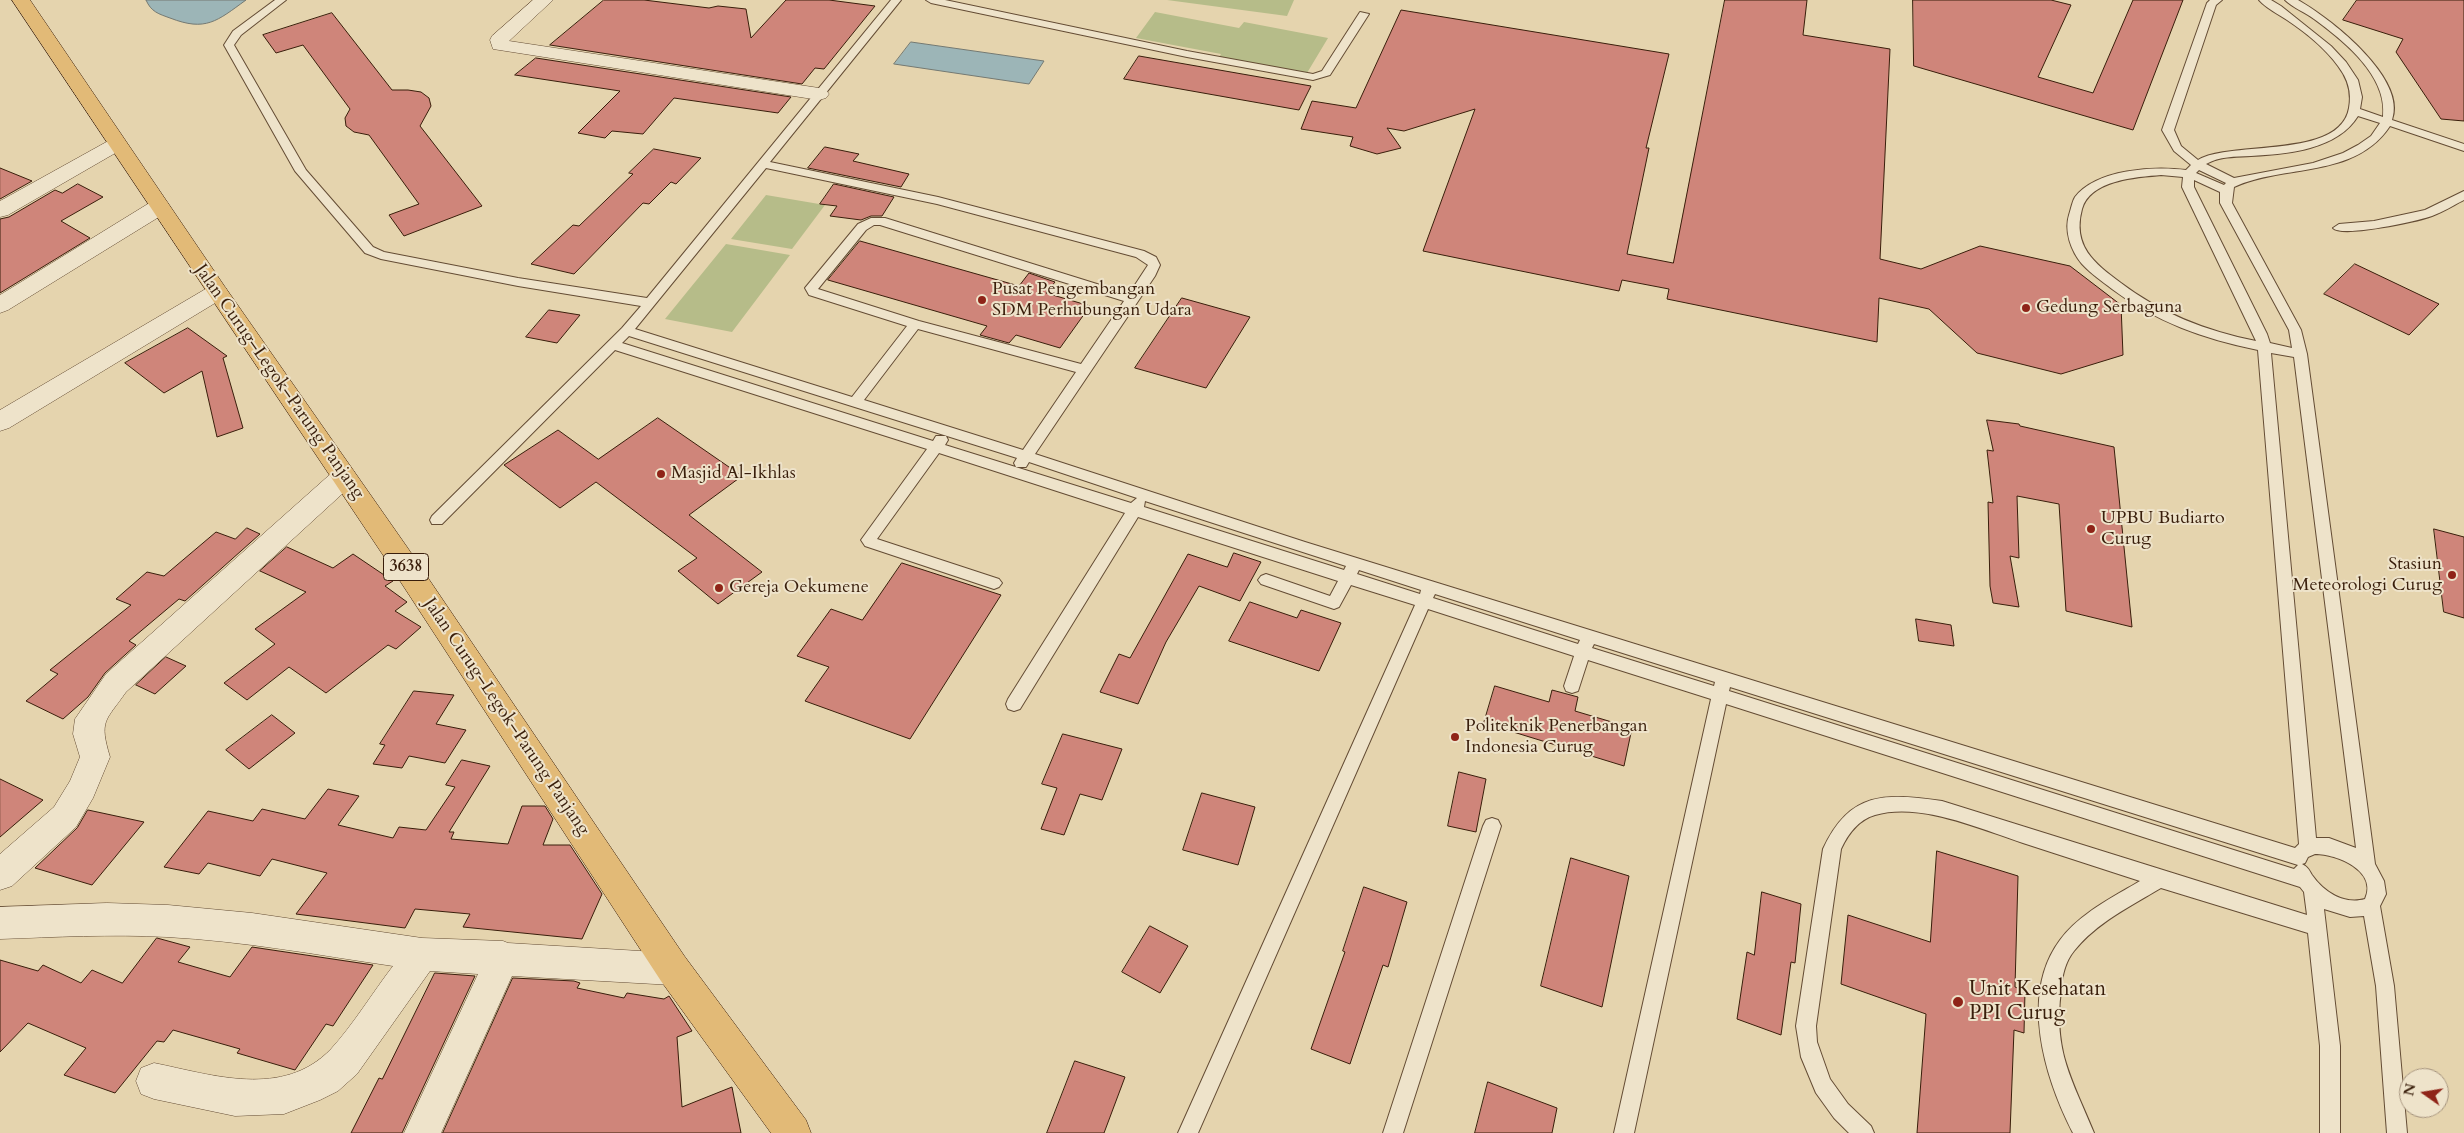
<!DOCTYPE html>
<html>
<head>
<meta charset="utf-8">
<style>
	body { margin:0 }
	#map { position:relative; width:2464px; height:1133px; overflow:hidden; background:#e5d4ae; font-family:Cardo,serif }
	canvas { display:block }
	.north { position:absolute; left:2399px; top:1068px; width:50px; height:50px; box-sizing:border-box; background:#eee3ca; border:1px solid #a6947e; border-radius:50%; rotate:283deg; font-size:14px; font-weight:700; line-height:20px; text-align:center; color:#391e0b }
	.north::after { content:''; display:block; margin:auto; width:18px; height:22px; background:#8f2418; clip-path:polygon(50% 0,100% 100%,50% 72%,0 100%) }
</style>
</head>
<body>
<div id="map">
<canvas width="2464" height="1133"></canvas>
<div class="north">N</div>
</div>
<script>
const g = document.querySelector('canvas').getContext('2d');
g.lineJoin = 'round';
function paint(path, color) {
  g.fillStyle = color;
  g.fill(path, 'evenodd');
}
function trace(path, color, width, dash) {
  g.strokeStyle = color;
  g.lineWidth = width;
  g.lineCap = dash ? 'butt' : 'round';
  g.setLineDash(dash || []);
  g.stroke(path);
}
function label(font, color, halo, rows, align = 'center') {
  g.font = font + ' Cardo,serif';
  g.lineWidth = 4;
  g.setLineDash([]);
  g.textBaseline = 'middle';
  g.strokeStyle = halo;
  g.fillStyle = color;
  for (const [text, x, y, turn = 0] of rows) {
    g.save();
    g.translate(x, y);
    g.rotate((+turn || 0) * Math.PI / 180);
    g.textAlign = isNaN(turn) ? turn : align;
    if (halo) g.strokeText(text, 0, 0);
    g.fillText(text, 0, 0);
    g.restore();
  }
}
const green = new Path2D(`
	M1167,0H1294L1287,16Z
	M1155,12L1239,28L1244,22L1328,38L1304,78L1217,61L1221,54L1136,38Z
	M766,195L825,205L792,249L731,239Z
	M726,244L790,255L732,332L665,319Z`);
const water = new Path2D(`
	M146,0H246C217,21 206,32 170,18C159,14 151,12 146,0Z
	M911,42L1044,61L1029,84L894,64Z`);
const building = new Path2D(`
	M604,0H644L709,8L718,6L746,9L751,38L786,0H829L875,6L824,69L815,68L802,84L550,45Z
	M1725,0H1807L1803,35L1890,49L1880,259L1921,269L1980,246L2070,266L2121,305L2123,355L2061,374L1977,353L1929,309L1879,298L1877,342L1667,299L1669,289L1622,280L1619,291L1423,251L1475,109L1404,131L1387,128L1401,148L1377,154L1350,146L1353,137L1301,129L1312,101L1356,108L1401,10L1669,54L1646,148H1649L1627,254L1673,263Z
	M1913,0H2051L2071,5L2038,77L2093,93L2133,0H2183L2133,130L1914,66Z
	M2357,0H2464V121L2441,119L2396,52L2403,39L2343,20Z
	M332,13L392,90H408L421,92L429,98L431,106L420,126L482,206L404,236L389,215L419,204L369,135L354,132L346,126L345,118L350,109L303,45L276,53L263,35Z
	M1139,56L1311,86L1299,110L1124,79Z
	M536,58L791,97L778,113L674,98L643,134L612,131L605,138L578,133L620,91L515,75Z
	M825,147L859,154L853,161L909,174L901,187L808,168Z
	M654,149L701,158L676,184L671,182L649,204L643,203L574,274L531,264L573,225L579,226L633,174L629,173Z
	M0,168L32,181L0,199Z
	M78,184L103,197L61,221L90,238L0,293V219L9,217L55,190L62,193Z
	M834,184L894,197L882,216H871L861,220L830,216L837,206L820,204Z
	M860,241L1019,286L1029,273L1055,282L1046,293L1090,306L1060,348L1016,335L1009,343L980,335L987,326L828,280Z
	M2355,264L2439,304L2409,335L2324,294Z
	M1182,298L1250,317L1206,388L1135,368Z
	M549,310L580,315L557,343L526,337Z
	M188,328L227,356L223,358L243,428L217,437L202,371L164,393L125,363Z
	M658,418L742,476L689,515L762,572L718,604L678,571L697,558L596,482L560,508L504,465L558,430L598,459Z
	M1987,420L2019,424L2020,426L2114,447L2132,627L2066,611L2059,504L2017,496L2019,558L2010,556L2019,607L1993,603L1990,586L1988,502L1993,503L1987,450L1993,451Z
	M247,528L260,534L185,601L179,599L129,641L136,645L105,673L88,697L63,719L26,701L58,674L50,670L131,605L116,599L147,572L164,576L216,532L235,539Z
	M2434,529L2464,537V618L2444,612Z
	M287,547L333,568L353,554L393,581L385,586L407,602L395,611L421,627L396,649L388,645L326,693L289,667L247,700L224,683L275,644L255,629L306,592L260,571Z
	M1234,553L1261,562L1240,601L1199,586L1166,642L1138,704L1100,692L1119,654L1130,658L1188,554L1227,567Z
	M902,563L1001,595L910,739L805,701L829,667L797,656L831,609L862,620Z
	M1250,602L1297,618L1301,610L1341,623L1319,671L1229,641Z
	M1916,619L1951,625L1954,646L1919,641Z
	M166,657L186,666L155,694L136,685Z
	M1495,686L1549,702L1552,690L1578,697L1575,711L1632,728L1624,766L1484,723Z
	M414,691L454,695L436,724L466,730L445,763L409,756L402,768L373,764L385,745L380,744Z
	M272,715L295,733L249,769L226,750Z
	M1063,734L1122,749L1102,800L1080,794L1064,835L1041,829L1057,788L1042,784Z
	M462,760L490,766L449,832H454L451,839L508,844L522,806H545L553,819L543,845H570L602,894L582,939L463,927L470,914L415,909L405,928L296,914L327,873L272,859L260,876L208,863L199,874L164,867L208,811L253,821L262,809L305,819L328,789L359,796L338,825L393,838L399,827L426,830L455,787L446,785Z
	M1459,772L1486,779L1476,832L1448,826Z
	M0,779L43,800L0,837Z
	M1202,793L1255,807L1238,865L1183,850Z
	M88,810L144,822L92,885L35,868L77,828Z
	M1937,851L2018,876L2015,987L2025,991L2024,1033L2014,1030L2010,1133H1917L1926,1014L1841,984L1848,915L1930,942Z
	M1571,858L1629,876L1602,1007L1541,986Z
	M1364,887L1407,902L1388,967L1383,965L1350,1064L1311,1049L1345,952L1343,951Z
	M1762,892L1801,904L1795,963L1791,962L1781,1035L1737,1019L1747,952L1754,955Z
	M1150,926L1188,946L1160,993L1122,972Z
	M157,938L190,947L178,962L230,977L252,947L373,965L333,1026L326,1024L295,1070L237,1053L240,1049L173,1030L164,1042L157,1041L115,1093L64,1075L86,1048L28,1023L0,1052V960L38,971L43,965L81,983L92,970L122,983Z
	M435,973L475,976L402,1133H351L379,1078L382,1079Z
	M513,978L574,981L580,983L577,988L624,998L627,993L664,999L669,996L692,1031L677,1037L682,1107L732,1087L741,1133H443Z
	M1075,1061L1125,1077L1104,1133H1047Z
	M1488,1082L1557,1108L1552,1133H1475Z`);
const lane = new Path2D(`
	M275,0H286L241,35L234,45L306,170L373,247L384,252L518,278L647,298L891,0H901L770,162L938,197L1144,251L1156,257L1160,265L1155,276L1035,454L1305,542L2295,848L2299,844L2258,350C2204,339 2156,322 2112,289C2102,281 2091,274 2082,264C2071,251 2064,231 2069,215C2071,209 2072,202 2075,197C2097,169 2154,166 2186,170L2191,165L2174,151L2162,130L2207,3L2210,0H2222L2216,5L2174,130L2181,146L2198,160C2231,140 2340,160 2349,108C2352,92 2348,79 2338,66C2325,48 2305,32 2287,20C2278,14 2266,8 2259,0H2271L2281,6L2331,46L2346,62L2358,80L2362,97L2360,109L2383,117C2388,76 2344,41 2314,19C2305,12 2293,8 2285,0H2298L2303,3C2333,21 2407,79 2392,120L2464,144V151L2390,126C2355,179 2284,164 2234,187L2232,203L2301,330L2307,354L2375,864L2384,881L2386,894L2380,906L2394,986L2407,1133H2387L2376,986L2364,916L2350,917L2324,909L2340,1046V1133H2320V1046L2308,933L2161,888C2131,906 2096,923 2074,951C2065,962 2062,976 2061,990C2053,1052 2072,1079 2094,1133H2073C2045,1078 2019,995 2060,940C2079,914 2113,897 2140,881C2101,868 2062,856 2023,843C1980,829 1921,802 1875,815C1858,820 1848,834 1841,849L1816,1026L1817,1042L1830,1079L1848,1104L1871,1126L1874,1133H1849L1834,1118L1816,1093L1801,1057L1796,1026L1823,849C1850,791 1885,793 1942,801L2307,915L2304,892L2300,887L1726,704L1634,1133H1614L1711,699L1588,660L1578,691L1572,693L1566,691L1564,686L1574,656L1428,609L1198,1133H1178L1415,605L1351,585L1339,607L1334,609L1261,584L1258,580L1261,576L1266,574L1330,596L1338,581L1138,517L1020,709L1014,711L1008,709L1006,704L1008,699L1125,513L939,453L877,539L999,579L1002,583L999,587L994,589L865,546L861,540L927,449L615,350L442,524H432L430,520L432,516L622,328L641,306L518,286L381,259L365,253L295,171L224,45L233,31ZM2358,116L2380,123L2371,136L2358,145L2343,153L2313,163L2234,178L2206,164C2220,156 2234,157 2251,156C2287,154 2337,150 2358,116ZM766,168L937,204L1136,257L1148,265L1129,294L885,218H871L858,224L805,288L809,295L907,326L852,397L635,329ZM2199,170L2226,183L2224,185L2196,173ZM2161,175L2183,177L2182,187L2256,341C2206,331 2162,314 2121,283C2094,263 2072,246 2082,209C2090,180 2136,177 2161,175ZM2194,180L2220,192V203L2289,330L2292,348L2270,343L2267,334L2194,187ZM874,225H880L1124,301L1081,364L919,321L818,289L866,230ZM918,329L1076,372L1023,450L864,400ZM629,336L1017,458L1014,463L1016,467H1026L1029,462L1137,498L1131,503L945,445L948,440L946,436H936L933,441L622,343ZM2271,353L2294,357L2356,848L2329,838H2316ZM1145,501L1346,566L1344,570L1144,507ZM1359,570L1421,590L1420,594L1357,574ZM1435,594L1580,640L1578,644L1433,598ZM1594,644L1715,682L1714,686L1592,648ZM1730,687L2298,865L2294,869L1729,691ZM2315,854C2337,854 2378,871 2365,899C2344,905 2324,892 2312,875C2309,870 2308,867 2302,864L2305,863L2308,857Z
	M926,0H945L1187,51L1313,74L1322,71L1360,12L1369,14L1330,75L1313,80L1187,57L931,3Z
	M2464,191V200C2454,205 2443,212 2432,216C2418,221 2342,238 2333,228L2339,224L2374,221L2425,210Z
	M1492,818L1498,820L1501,826L1403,1133H1383L1483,826L1486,820Z`);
const street = new Path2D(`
	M533,0H553L509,41L819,88L826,90L829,94L826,98L819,100L493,49L490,40L492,36Z
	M117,138L124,140L127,144L124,148L8,215L0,217V201L110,140Z
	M159,200L167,202L170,207L167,212L8,310L0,313V295L151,202Z
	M217,285L225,287L228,292L225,297L9,428L0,431V410L209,287Z
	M344,467L353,470L357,477L353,484L126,692C105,722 99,720 110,757L93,798L76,827L12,886L0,890V854L54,807L70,781L80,757L73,734L75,719L106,674L335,470Z
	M107,903L168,905L252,913L422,938L503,941L508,943L673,953L685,957L690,969L685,981L673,985L512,976L441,1133H404L478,974L430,971L357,1074L338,1091L320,1100L284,1114L235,1116L154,1099L141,1094L136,1081L141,1068L154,1063C213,1075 283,1099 331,1049C353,1025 373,992 393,966C318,955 243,941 167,937C111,934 56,937 0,939V907Z`);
const primary = new Path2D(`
	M12,0H30L225,287L407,547L685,957L806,1120L811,1133H771L661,981L387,561Z`);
const markers = [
	[982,300,5,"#8f2418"],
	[2026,308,5,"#8f2418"],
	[661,474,5,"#8f2418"],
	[2091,529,5,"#8f2418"],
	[2452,575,5,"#8f2418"],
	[719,588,5,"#8f2418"],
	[1455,737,5,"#8f2418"],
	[1958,1002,6,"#8f2418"]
];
const shields = [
	[406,567,45]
];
const shieldNames = [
	["3638",406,567]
];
const poiNames = [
	["Pusat Pengembangan",992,290],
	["SDM Perhubungan Udara",992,311],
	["Gedung Serbaguna",2036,308],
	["Masjid Al-Ikhlas",671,474],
	["UPBU Budiarto",2101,519],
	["Curug",2101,540],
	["Stasiun",2442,565,"right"],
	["Meteorologi Curug",2442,586,"right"],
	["Gereja Oekumene",729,588],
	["Politeknik Penerbangan",1465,727],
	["Indonesia Curug",1465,748]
];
const streetNames = [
	["Jalan Curug–Legok–Parung Panjang",279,382,55],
	["Jalan Curug–Legok–Parung Panjang",506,717,56]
];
const nearPoinames = [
	["Unit Kesehatan",1969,990],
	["PPI Curug",1969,1014]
];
paint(green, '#b6bc89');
paint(water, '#9cb5b7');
trace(water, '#747972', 1);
paint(building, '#cf857a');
trace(building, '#391e0b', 1);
trace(lane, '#644c34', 2);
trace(street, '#644c34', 1);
trace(primary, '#391e0b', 1);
paint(lane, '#eee3ca');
paint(street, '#eee3ca');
paint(primary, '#e2ba77');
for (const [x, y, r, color] of markers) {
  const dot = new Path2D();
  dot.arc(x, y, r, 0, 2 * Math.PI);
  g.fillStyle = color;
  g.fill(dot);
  trace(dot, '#eee3ca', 2);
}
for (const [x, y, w] of shields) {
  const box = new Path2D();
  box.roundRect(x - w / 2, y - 13.5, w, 27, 4);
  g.fillStyle = '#eee3ca';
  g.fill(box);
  trace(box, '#391e0b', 1);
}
label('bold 16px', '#391e0b', null, shieldNames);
label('18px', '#391e0b', '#eee3ca', poiNames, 'left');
label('18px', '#391e0b', '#eee3ca', streetNames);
label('21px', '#391e0b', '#eee3ca', nearPoinames, 'left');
</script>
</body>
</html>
